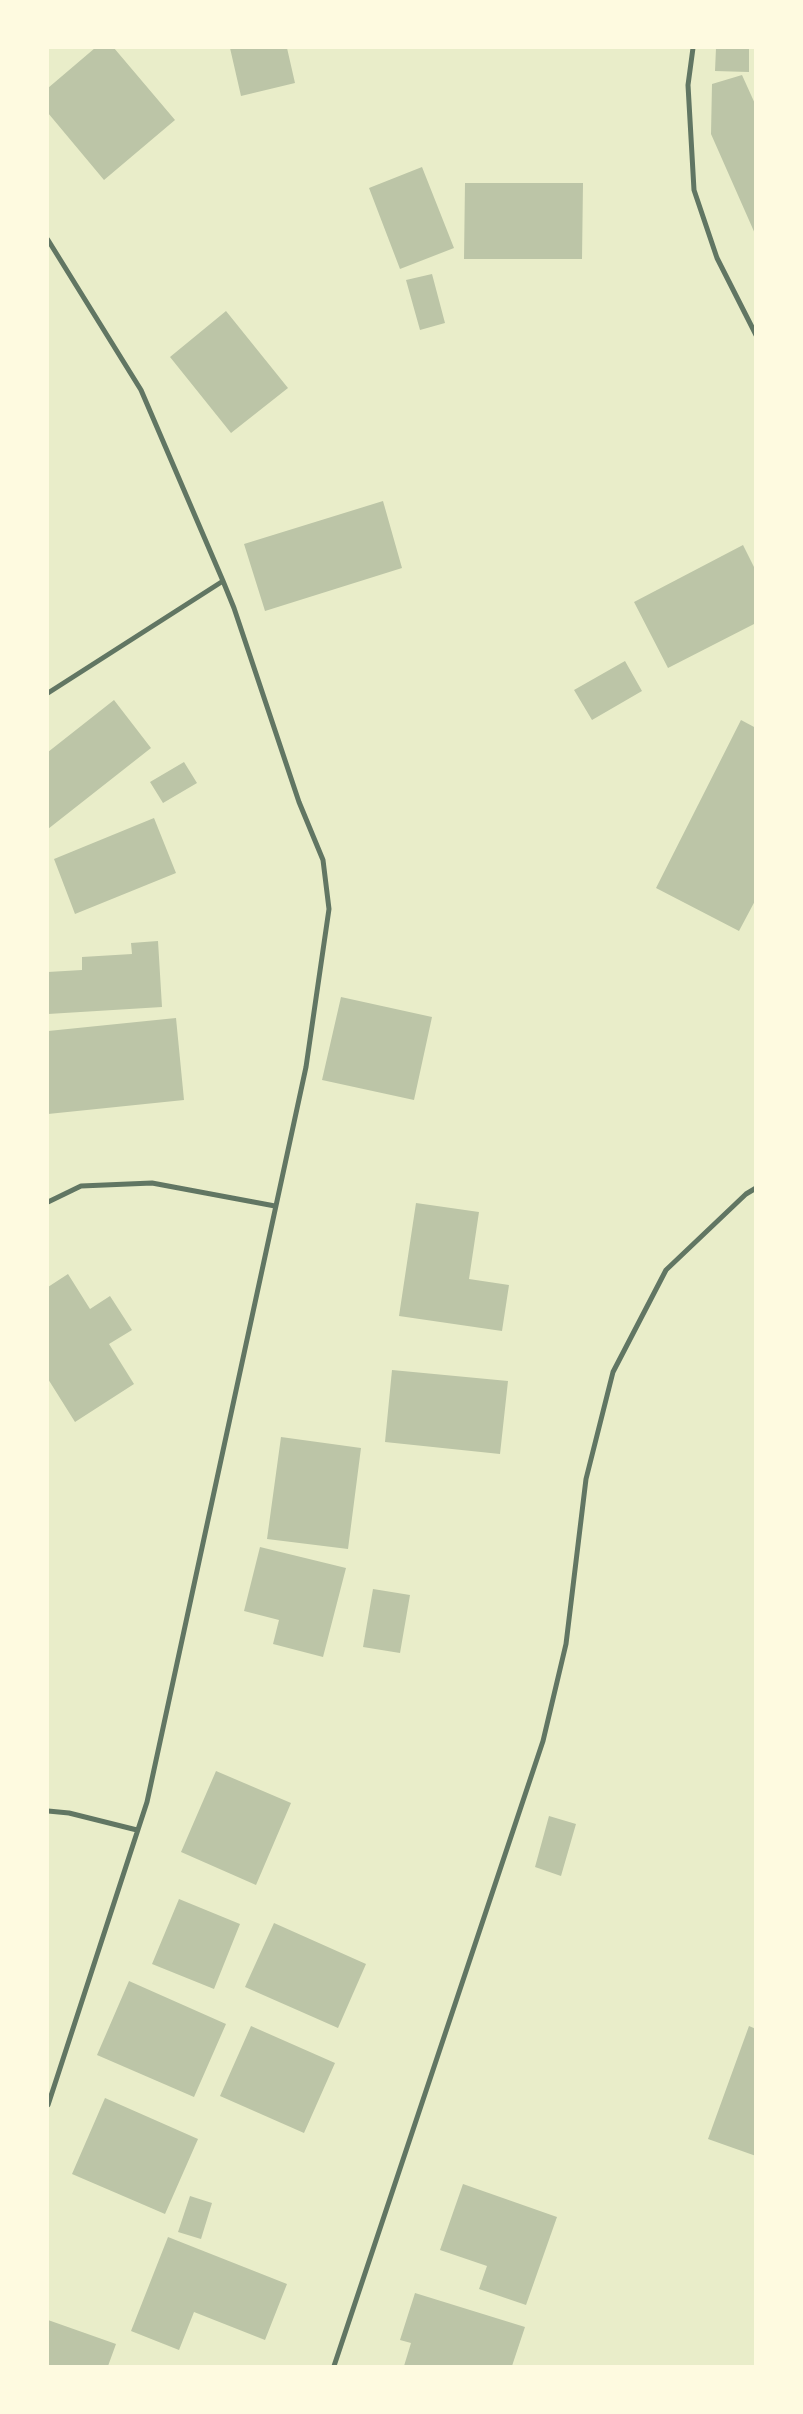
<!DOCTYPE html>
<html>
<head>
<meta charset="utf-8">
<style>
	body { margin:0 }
	#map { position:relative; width:803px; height:2414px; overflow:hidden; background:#e9edc9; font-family:"Roboto Condensed",sans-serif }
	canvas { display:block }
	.frame { position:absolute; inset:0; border:49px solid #fefae0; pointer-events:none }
</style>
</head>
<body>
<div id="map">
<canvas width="803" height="2414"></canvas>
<div class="frame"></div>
</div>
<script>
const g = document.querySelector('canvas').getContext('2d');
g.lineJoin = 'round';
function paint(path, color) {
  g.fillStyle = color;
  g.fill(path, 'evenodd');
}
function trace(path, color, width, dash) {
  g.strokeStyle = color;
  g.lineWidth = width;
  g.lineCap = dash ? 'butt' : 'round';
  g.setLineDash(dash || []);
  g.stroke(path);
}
const building = new Path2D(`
	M95,48H114L175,120L104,180L48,113V88Z
	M230,48H287L295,83L241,96Z
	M716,48H749V72L715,71Z
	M742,75L756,106V236L711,134L712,84Z
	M422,167L454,248L400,269L369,188Z
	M465,183H583L582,259H464Z
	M432,274L445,323L420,330L406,280Z
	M226,311L288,388L231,433L170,357Z
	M383,501L402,568L265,611L244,544Z
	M743,545L756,571V623L668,668L634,602Z
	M625,661L642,691L592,720L574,690Z
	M114,700L151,748L48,829V752Z
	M741,720L756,728V899L739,931L656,888Z
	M184,762L197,783L163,803L150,782Z
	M154,818L176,873L75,914L54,859Z
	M158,941L162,1007L48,1014V972L82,970V957L132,954L131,943Z
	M341,997L432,1017L414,1100L322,1080Z
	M176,1018L184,1100L48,1114V1031Z
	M416,1203L479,1212L469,1279L509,1285L502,1331L399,1316Z
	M68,1274L90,1309L110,1296L132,1330L109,1344L134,1384L75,1422L48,1379V1287Z
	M392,1370L508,1381L500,1454L385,1442Z
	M281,1437L361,1448L348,1549L267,1539Z
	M260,1547L346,1568L323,1657L273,1644L279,1620L244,1611Z
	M373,1589L410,1595L400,1653L363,1647Z
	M216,1771L291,1803L256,1885L181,1852Z
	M549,1816L576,1824L561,1876L535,1867Z
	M179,1899L240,1924L214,1989L152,1964Z
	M274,1923L366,1964L338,2028L245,1987Z
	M129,1981L226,2024L194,2097L97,2055Z
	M251,2026L335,2063L304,2133L220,2096Z
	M749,2026L756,2029V2156L708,2139Z
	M105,2098L198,2139L165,2214L72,2174Z
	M463,2184L557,2217L526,2305L479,2289L487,2266L440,2250Z
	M190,2196L212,2203L201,2239L178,2232Z
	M168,2237L287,2284L265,2340L194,2312L179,2350L131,2331Z
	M415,2293L525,2327L512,2366H404L411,2343L400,2340Z
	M48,2320L116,2344L108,2366H48Z`);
const minor = new Path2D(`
	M693,48L688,85L694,190L717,258L756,335
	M48,240L141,390L223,581L234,608L299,802L323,860L329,909L306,1067L147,1802L48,2105
	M48,693L223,581
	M48,1202L81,1186L152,1183L275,1206
	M48,1811L69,1813L137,1830
	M334,2366L543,1741L566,1644L586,1479L613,1372L666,1270L746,1194L756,1188`);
paint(building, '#bcc5a7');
trace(minor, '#617663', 5);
</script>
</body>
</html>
